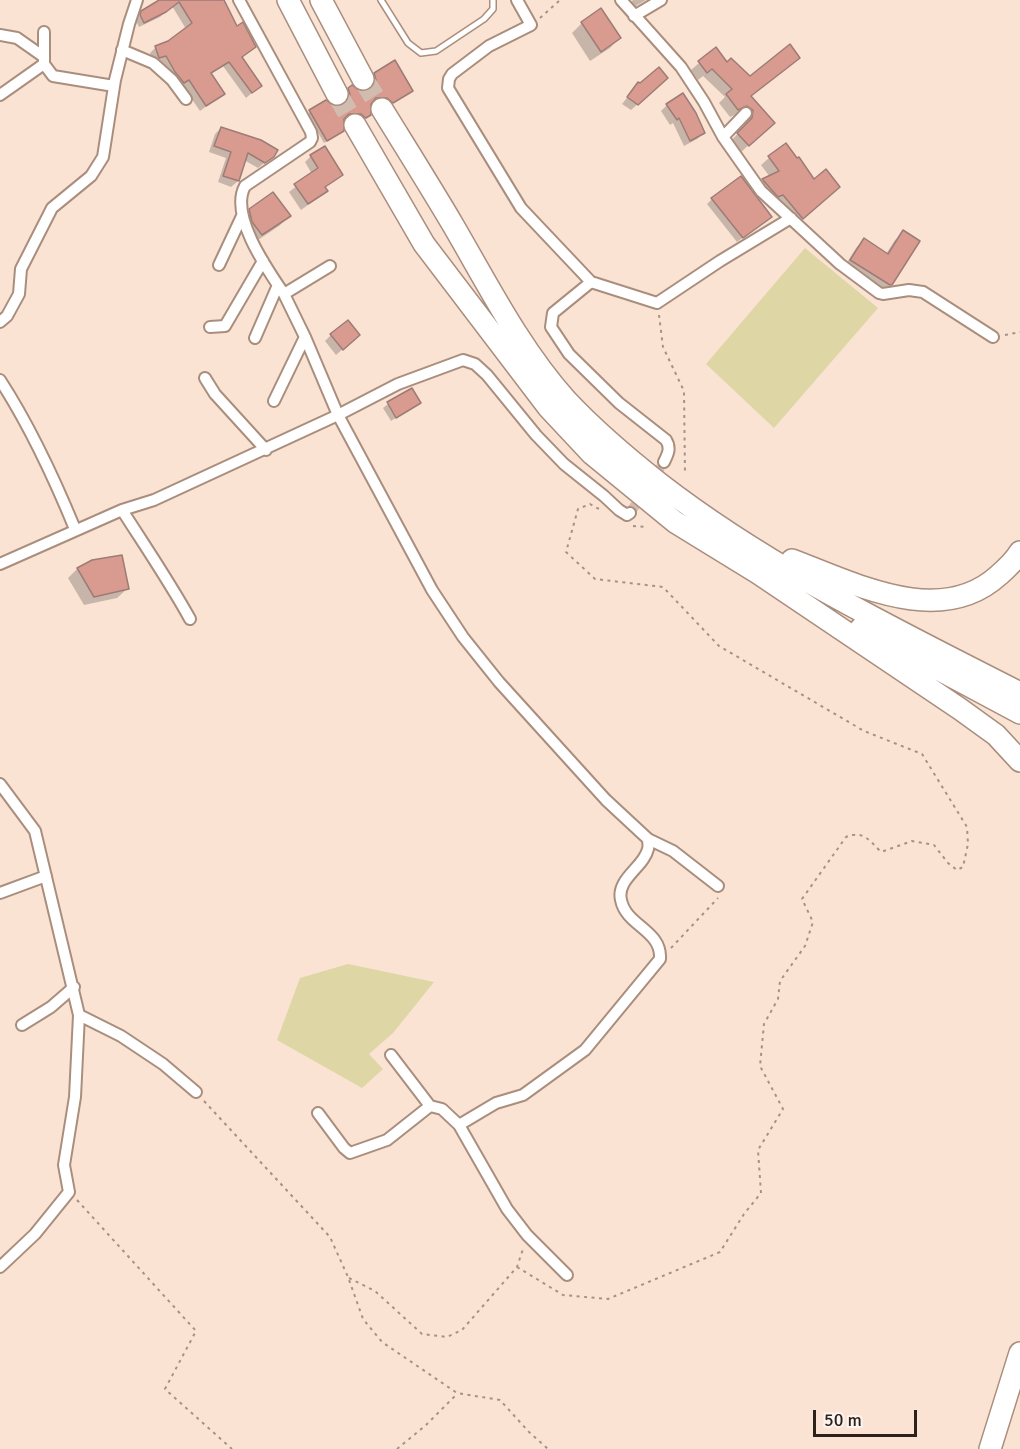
<!DOCTYPE html>
<html>
<head>
<meta charset="utf-8">
<style>
	body { margin:0 }
	#map { position:relative; width:1020px; height:1449px; overflow:hidden; background:#fbe3d4; font-family:Signika,sans-serif }
	canvas { display:block }
	.scale { position:absolute; left:813px; top:1410px; width:104px; height:27px; box-sizing:border-box; border:3px solid #2d221b; border-top:0; padding-left:8px; font-size:18px; line-height:21px; white-space:nowrap; color:#2d221b; -webkit-text-stroke:4px #fbf4f1; paint-order:stroke }
</style>
</head>
<body>
<div id="map">
<canvas width="1020" height="1449"></canvas>
<div class="scale">50 m</div>
</div>
<script>
const g = document.querySelector('canvas').getContext('2d');
g.lineJoin = 'round';
function paint(path, color) {
  g.fillStyle = color;
  g.fill(path, 'evenodd');
}
function trace(path, color, width, dash) {
  g.strokeStyle = color;
  g.lineWidth = width;
  g.lineCap = dash ? 'butt' : 'round';
  g.setLineDash(dash || []);
  g.stroke(path);
}
const green = new Path2D(`
	M805,248L878,308L774,428L706,364Z
	M348,964L434,982L393,1033L369,1054L383,1069L362,1088L277,1040L300,978Z`);
const shadow = new Path2D(`
	M162,0H222L236,28L254,47L241,58L260,86L246,98L223,66L210,74L223,94L200,111L182,85L177,88L169,78L160,60L154,63L150,53L156,47L169,42L186,29L172,6L160,17L139,27L136,21L142,12Z
	M633,0H646L634,7L631,2Z
	M601,11L619,38L610,48L590,61L572,33L582,23Z
	M715,49L727,65L749,78L798,58L750,97L765,130L740,153L730,142L744,127L746,119L739,113L730,117L719,103L725,97L703,76L698,80L691,70Z
	M375,74L409,94L390,105L384,100H372L369,103L370,115L367,118L363,120L358,116H345L339,133L324,143L307,114L326,102L336,108L343,107L348,99L346,92L349,89L362,93L369,92L374,84L372,77Z
	M638,84H660L631,110L622,104Z
	M667,105L704,133L697,139L684,146L673,123L670,125L661,111Z
	M221,128L273,156L258,168L244,160L238,181L231,187L218,182L226,158L209,152L215,134Z
	M311,156L342,175L324,188L326,191L319,197L301,210L289,192L312,174L305,162Z
	M769,158L814,181L830,195L794,225L755,188L770,177L761,165Z
	M712,199L770,217L737,242L707,204Z
	M250,211L289,216L279,226L252,244L240,221Z
	M904,232L891,284L882,293L843,269L856,248L864,240L886,254L895,240Z
	M331,335L352,341L336,355L325,341Z
	M419,403L391,421L383,408L388,404Z
	M93,562L127,589L117,598L84,605L68,578L77,569Z`);
const building = new Path2D(`
	M159,0H224L237,26L243,22L256,47L242,57L262,86L252,93L229,62L211,73L225,94L206,106L189,80L184,83L175,72L166,56L159,58L155,46L168,41L192,23L179,2L166,12L144,23L140,15L141,11Z
	M601,8L621,38L601,52L581,22Z
	M790,44L800,58L751,96L775,123L749,146L737,133L752,118L753,110L747,106L738,110L726,94L732,89L712,69L707,73L698,61L716,47L727,62L731,58L750,76Z
	M395,60L413,91L393,103L387,98H376L371,104V115L366,118L361,114H349L344,119V131L327,141L309,110L326,100L336,107L343,105L350,95L348,88L352,85L362,92L369,90L376,80L374,73Z
	M659,67L668,78L638,105L627,97L638,82L640,83Z
	M683,93L696,113L705,133L690,141L679,118L677,120L666,104Z
	M221,127L261,140L278,150L274,157L265,163L248,153L239,181L223,176L231,152L214,146Z
	M786,143L797,158L799,157L814,179L826,169L840,187L803,219L783,195L778,197L762,179L779,171L768,156Z
	M325,146L343,175L325,187L328,191L308,204L294,184L318,168L310,155Z
	M741,176L772,217L743,238L711,198Z
	M273,192L291,216L262,235L252,222L249,209Z
	M903,230L920,241L892,285H890L850,260L864,238L888,254Z
	M348,320L360,335L343,350L330,334Z
	M412,388L421,403L396,418L387,402Z
	M122,555L129,589L94,597L77,568L92,560Z`);
const minorTunnel = new Path2D(`
	M630,513L664,462`);
const motorwayTunnel = new Path2D(`
	M363,79L382,109
	M337,94L355,125`);
const path = new Path2D(`
	M540,18L560,0
	M659,315L663,347L684,391L685,475
	M1005,335L1020,332
	M633,526L648,527
	M671,948L718,898
	M204,1101L330,1237L348,1277L363,1319L382,1342L457,1393L500,1400L529,1432L548,1449
	M77,1200L196,1331L165,1389L232,1449
	M517,1267L563,1295L608,1299L720,1252L744,1214L761,1193L758,1150L783,1109L760,1066L764,1024L778,999L780,981L805,946L813,922L802,899L846,837C863,830 869,840 881,852L912,841L934,845L948,863L957,870L963,867L968,844L967,827L922,754L864,731L719,646L663,587L595,579L566,552L578,509L590,504L599,509
	M349,1278L375,1291L422,1334L447,1337L462,1330L517,1267L523,1249
	M397,1449L426,1425L457,1394`);
const service = new Path2D(`
	M381,0L408,43L421,53L436,51L484,19L493,9V0`);
const minor = new Path2D(`
	M239,0L311,132L312,138L310,142L245,186C229,215 267,269 284,294L330,266
	M517,0L531,25L489,46L452,74L449,79L448,88L521,208L591,282L657,303L720,261L791,218
	M621,0L681,67L704,102L723,137L761,191L840,264L879,293L883,294L909,290L923,292L993,337
	M634,16L661,0
	M44,32V64L53,76L114,86
	M0,35L17,38L44,57
	M122,50L153,63L172,80L186,99
	M0,95L44,64
	M723,137L746,113
	M219,265L242,216
	M591,282L553,313L551,327L569,354L619,403L666,440C671,448 668,454 664,462
	M0,322L7,316L19,294L21,269L52,208L91,176L103,157L115,80L129,24L137,0
	M210,327L225,326L263,261
	M255,338L278,285
	M205,378L215,394L266,450
	M0,380C30,426 54,478 75,529
	M274,401L305,337
	M122,510C145,546 169,581 190,619
	M630,513L627,515L619,510L604,496L564,464L536,435L487,375L475,364L463,360L398,384L338,415L432,590L463,637L499,682L606,800L648,839L673,851L718,886
	M0,564L122,510L154,500L338,415L305,337L284,294
	M0,784L35,831L79,1015L75,1097L64,1165L69,1192L35,1234L0,1267
	M0,893L46,876
	M79,1015L121,1036L163,1064L196,1092
	M22,1025L51,1007L74,987
	M391,1055L430,1106L442,1109L459,1125L496,1103L523,1095L585,1050L660,959C662,930 626,926 621,900C616,879 644,867 648,849C649,846 648,842 648,839
	M318,1113L344,1148L350,1153L387,1140L430,1106
	M459,1125L507,1209L527,1235L567,1275`);
const motorway = new Path2D(`
	M288,0L337,94
	M321,0L363,79
	M382,109C406,148 430,186 453,225C488,285 519,347 566,400C595,431 627,458 660,484C770,569 897,630 1020,693
	M355,125L424,244L548,407L592,454L675,522L758,573L960,709L996,735L1020,761
	M792,560C854,583 940,629 999,575C1007,568 1014,562 1020,552
	M861,628L1020,713
	M990,1449L1020,1353`);
paint(green, '#ded6a5');
paint(shadow, '#0003');
paint(building, '#d99a90');
trace(building, '#9d7c76', 1.5);
trace(minorTunnel, '#d2bcaf', 10, [10, 5]);
trace(motorwayTunnel, '#d2bcaf', 21, [21, 10]);
trace(service, '#aa8e7d', 8);
trace(minor, '#aa8e7d', 14);
trace(motorway, '#aa8e7d', 24);
trace(path, '#a59287', 2, [3, 4.5]);
trace(service, '#fff', 5);
trace(minor, '#fff', 10);
trace(motorway, '#fff', 21);
</script>
</body>
</html>
